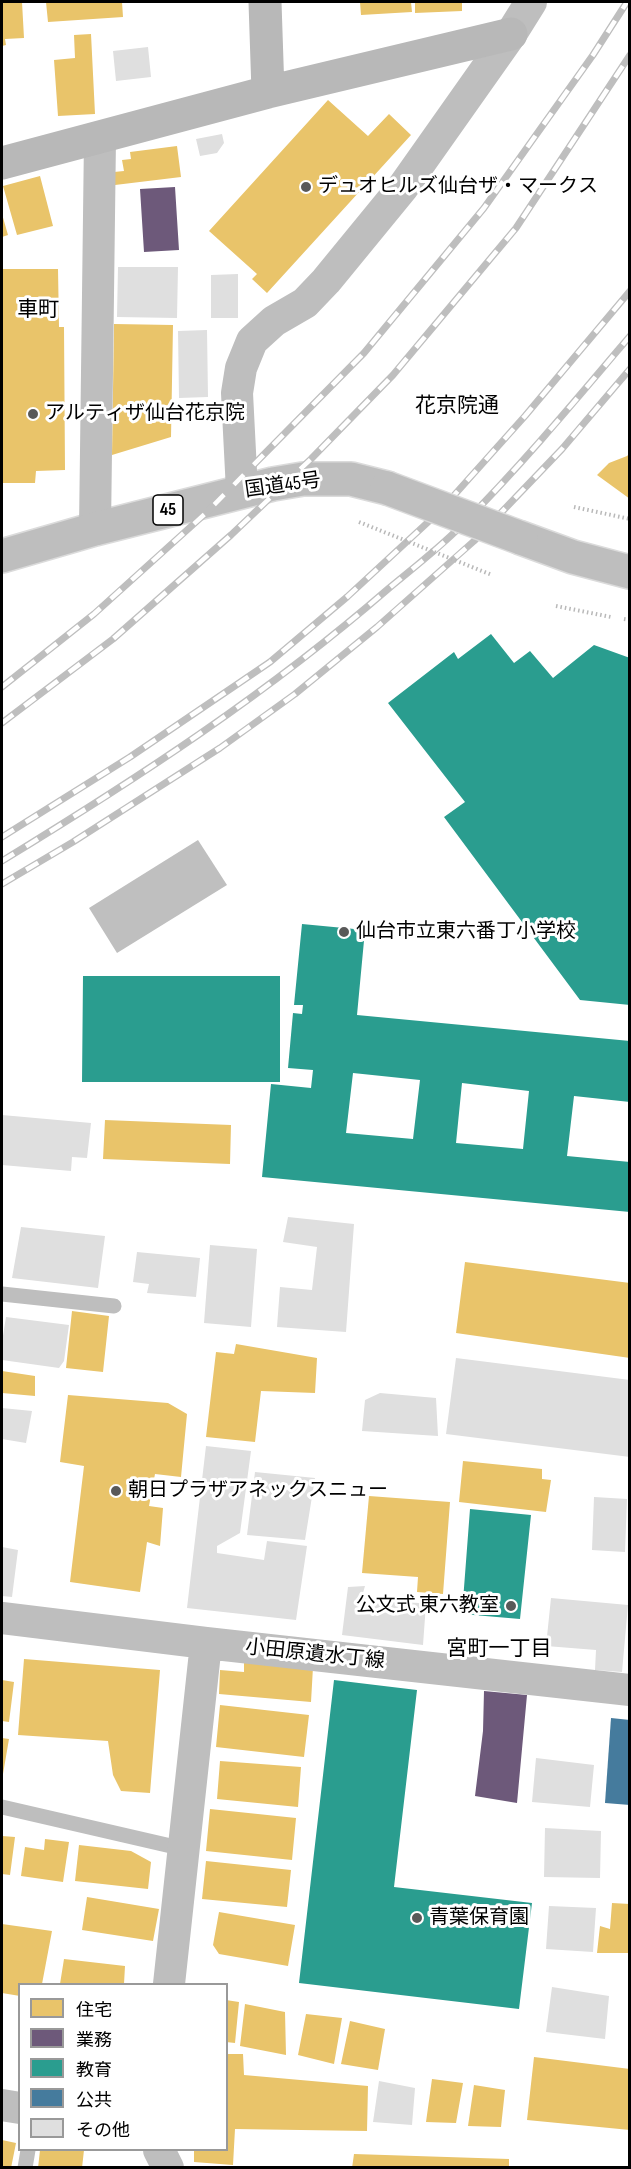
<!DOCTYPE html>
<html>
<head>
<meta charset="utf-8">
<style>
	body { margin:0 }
	#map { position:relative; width:631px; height:2169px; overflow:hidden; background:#fff; font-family:"Sofia Sans Condensed","Noto Sans JP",sans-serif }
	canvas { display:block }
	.frame { position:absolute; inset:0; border:3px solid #000; pointer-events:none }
	.legend { position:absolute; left:18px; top:1983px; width:210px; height:168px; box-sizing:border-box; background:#fff; border:2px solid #999; margin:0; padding:8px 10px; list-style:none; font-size:18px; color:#000 }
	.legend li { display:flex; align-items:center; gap:12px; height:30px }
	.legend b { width:30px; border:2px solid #999 }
</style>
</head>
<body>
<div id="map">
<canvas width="631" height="2169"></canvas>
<div class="frame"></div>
<ul class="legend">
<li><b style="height:16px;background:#e9c46a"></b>住宅</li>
<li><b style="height:16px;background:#6d597a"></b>業務</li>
<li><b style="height:16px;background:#2a9d8f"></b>教育</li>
<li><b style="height:16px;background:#457b9d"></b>公共</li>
<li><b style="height:16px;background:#dfdfdf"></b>その他</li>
</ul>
</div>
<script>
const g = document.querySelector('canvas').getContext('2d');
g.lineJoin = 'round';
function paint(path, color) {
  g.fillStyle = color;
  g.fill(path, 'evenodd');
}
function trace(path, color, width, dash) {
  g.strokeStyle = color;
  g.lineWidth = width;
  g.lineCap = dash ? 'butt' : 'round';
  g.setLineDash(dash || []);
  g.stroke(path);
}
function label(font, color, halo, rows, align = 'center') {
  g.font = font + ' "Sofia Sans Condensed","Noto Sans JP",sans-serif';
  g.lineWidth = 6;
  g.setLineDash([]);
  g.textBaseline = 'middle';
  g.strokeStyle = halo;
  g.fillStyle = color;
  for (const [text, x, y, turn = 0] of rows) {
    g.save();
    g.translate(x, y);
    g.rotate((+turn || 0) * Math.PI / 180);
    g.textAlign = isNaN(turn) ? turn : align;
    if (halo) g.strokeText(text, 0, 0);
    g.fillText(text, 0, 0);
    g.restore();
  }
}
const water = new Path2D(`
	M198,840L227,885L117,953L89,908Z`);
const homes = new Path2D(`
	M2,2H22L24,38L5,39L6,45L2,46Z
	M46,2H122L123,17L48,22Z
	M360,2H411L412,12L361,15Z
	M415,2H462V11L415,13Z
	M91,34L95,114L58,116L54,60L75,58L74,35Z
	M328,100L368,136L389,114L411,135L267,293L252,279L257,274L209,231Z
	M177,146L181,177L115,185L114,172L124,171L122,160L131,159L130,152Z
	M40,176L53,226L17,235L3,186Z
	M2,214L8,235L2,237Z
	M2,269H58L59,327H64L65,470L36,471L35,483H2Z
	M114,324L173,325L171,437L112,455Z
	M630,453V499L597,475L609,463L627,456Z
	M105,1120L231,1125L230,1164L103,1159Z
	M465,1262L630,1283V1358L456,1333Z
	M72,1311L109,1316L103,1372L66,1368Z
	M236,1344L317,1358L315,1393L261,1391L255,1442L206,1437L216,1352L234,1354Z
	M2,1371L35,1376V1396L2,1393Z
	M68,1395L168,1403L187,1414L181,1477L155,1474L149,1506L163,1508L160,1546L147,1542L140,1592L70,1582L84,1466L60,1462Z
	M463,1461L542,1469V1479L551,1480L546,1512L459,1502Z
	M369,1496L450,1502L443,1594L417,1592L418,1577L362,1573Z
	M24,1659L160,1670L150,1793L121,1791L113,1775L108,1741L18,1735Z
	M244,1662L313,1667L311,1702L219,1694L220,1670L244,1672Z
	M2,1680L14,1682L9,1722L2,1721Z
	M220,1705L309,1715L304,1757L216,1747Z
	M2,1738L9,1739L3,1774H2Z
	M220,1761L301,1767L298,1807L217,1799Z
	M210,1809L296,1818L292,1860L206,1851Z
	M2,1836L15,1837L10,1875L2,1874Z
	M45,1839L69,1842L63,1882L21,1876L25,1847L44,1850Z
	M79,1845L131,1851L151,1862L148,1889L75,1881Z
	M206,1861L291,1870L287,1907L202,1899Z
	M87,1897L159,1909L153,1941L82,1930Z
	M612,1903L630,1904V1953H597L600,1926L610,1929Z
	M219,1912L295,1925L288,1966L219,1954L213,1945Z
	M2,1924L52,1931L42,1984H20V1996L2,1993Z
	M64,1959L125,1966L124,1984H60Z
	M226,2000L239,2002L235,2043L226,2042Z
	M245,2004L285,2012L286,2055L240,2046Z
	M306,2014L342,2018L334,2064L298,2055Z
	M350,2021L385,2029L378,2070L341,2064Z
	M226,2054H243L244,2075L368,2086L367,2131L235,2129L233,2165L194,2162V2150H226Z
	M534,2057L630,2069V2130L527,2120Z
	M432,2079L463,2083L456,2123L426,2122Z
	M474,2085L505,2090L501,2127L468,2126Z
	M2,2140L16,2143L11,2168H2Z
	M40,2150H84L82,2168H38Z
	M354,2154L509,2159V2168H352Z`);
const offices = new Path2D(`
	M175,187L179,250L144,252L140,189Z
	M484,1691L527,1695L517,1803L475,1796L483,1731Z`);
const schools = new Path2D(`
	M491,634L514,663L530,651L553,678L594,645L630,658V1005L580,1000L444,817L465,802L388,703L454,652L458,659Z
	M302,924L365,930L357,1015L630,1041V1102L574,1096L567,1156L630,1162V1212L262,1177L271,1084L311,1088L313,1070L288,1068L293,1013L302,1014L303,1005H294ZM353,1073L420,1080L413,1139L346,1133ZM462,1083L529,1091L523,1149L456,1143Z
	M83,976H280V1082H82Z
	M470,1509L531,1515L520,1619L462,1614Z
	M334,1680L417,1690L394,1887L532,1903L519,2009L299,1983Z`);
const public = new Path2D(`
	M611,1718L630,1720V1805L605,1803Z`);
const building = new Path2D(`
	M148,47L151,77L116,81L113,51Z
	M222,134L224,143L217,153L200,156L196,139Z
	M118,267H178L177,318L117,317Z
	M238,274V318H211V275Z
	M207,330L208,397L179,398L178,331Z
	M2,1115L91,1123L87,1158L72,1157L71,1171L2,1165Z
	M288,1217L354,1224L346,1332L277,1327L280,1287L312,1290L317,1247L283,1242Z
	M21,1227L105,1236L98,1288L12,1278Z
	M210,1245L257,1249L251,1327L204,1323Z
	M137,1252L200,1258L196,1297L147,1293L149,1284L133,1282Z
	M6,1317L69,1325L64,1361L59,1368L2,1360V1342Z
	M456,1358L630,1380V1457L446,1434Z
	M380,1393L436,1398L438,1436L362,1431L365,1400Z
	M2,1408L32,1411L26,1443L2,1439Z
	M206,1446L251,1451L240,1533L217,1546V1553L264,1560L267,1541L307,1546L296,1620L187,1608Z
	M255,1472L315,1478L305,1540L247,1535Z
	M594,1497L627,1499L625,1552L592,1550Z
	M2,1547L18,1550L12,1597L2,1596Z
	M365,1586L362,1596L426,1604L423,1645L342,1635L348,1587Z
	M551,1598L628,1605L622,1672L595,1670L596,1650L546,1646Z
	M536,1758L594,1765L590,1807L532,1802Z
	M545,1828L601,1831L600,1878L544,1877Z
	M549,1906L596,1908L593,1952L546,1949Z
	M552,1987L609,1996L605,2039L546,2032Z
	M379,2081L415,2088L412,2125L373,2122Z`);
const path = new Path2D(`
	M574,507L630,519
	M556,606L611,617
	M624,619L630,620`);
const lane = new Path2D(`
	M2,1294L114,1306
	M2,1807L184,1849
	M25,2168L28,2150`);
const street = new Path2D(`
	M242,491L237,393L241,368L252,341L274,321L305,303L326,281L403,187L511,34L531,2
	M95,529L100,138
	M2,1618L206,1643L630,1690
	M169,1984L206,1643
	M2,2105L20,2108
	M159,2150L168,2168`);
const secondary = new Path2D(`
	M265,2L268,92
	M2,163L268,92L511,34`);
const highway = new Path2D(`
	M521,538L573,557L630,572
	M2,556L95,529L273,484L303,479H351L387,488`);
const rail = new Path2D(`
	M2,687L94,614L207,512L364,353L484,208L593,55L627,2
	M2,723L113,639L231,535L311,459L393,375L516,228L630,55
	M2,837L130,757L270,662L347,597L440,511L525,416L630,291
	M2,861C138,778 267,694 388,589C412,569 438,549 460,527C520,467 575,401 630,336
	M2,884L73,842L220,748L295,694L377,627L474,541L562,449L630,369`);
const pathBridge = new Path2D(`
	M359,522L492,575`);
const highwayBridge = new Path2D(`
	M387,488L521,538`);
const markers = [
	[306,187,6,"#595959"],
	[33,414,6,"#595959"],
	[344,932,6,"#595959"],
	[116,1491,6,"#595959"],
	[511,1606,6,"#595959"],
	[417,1918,6,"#595959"]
];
const shields = [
	[168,510,30]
];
const shieldNames = [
	["45",168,510]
];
const poiNames = [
	["デュオヒルズ仙台ザ・マークス",318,187],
	["アルティザ仙台花京院",45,414],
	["仙台市立東六番丁小学校",356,932],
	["朝日プラザアネックスニュー",128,1491],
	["公文式 東六教室",499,1606,"right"],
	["青葉保育園",429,1918]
];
const streetNames = [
	["国道45号",283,486,-8],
	["小田原遺水丁線",315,1655,6]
];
const neighbourhoodNames = [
	["車町",38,311],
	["花京院通",457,407],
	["宮町一丁目",499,1650]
];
paint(water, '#bfbfbf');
paint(homes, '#e9c46a');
paint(offices, '#6d597a');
paint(schools, '#2a9d8f');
paint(public, '#457b9d');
paint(building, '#dfdfdf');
trace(highway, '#dbdbdb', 36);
trace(path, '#b9b9b9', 4, [1.5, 3]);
trace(lane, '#bebebe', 15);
trace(street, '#bebebe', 32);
trace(secondary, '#b8b8b8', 33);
trace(highway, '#bebebe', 33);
trace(rail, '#bebebe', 7);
trace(rail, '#fff', 4.5, [14]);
trace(highwayBridge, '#dbdbdb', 36, []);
trace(pathBridge, '#b9b9b9', 4, [1.5, 3]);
trace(highwayBridge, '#bebebe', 33);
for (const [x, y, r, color] of markers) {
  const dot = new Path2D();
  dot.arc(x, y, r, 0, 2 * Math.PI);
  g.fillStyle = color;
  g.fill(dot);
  trace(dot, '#fff', 2);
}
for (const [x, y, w] of shields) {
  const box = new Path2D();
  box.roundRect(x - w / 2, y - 15, w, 30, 4.5);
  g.fillStyle = '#fff';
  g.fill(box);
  trace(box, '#000', 1.5);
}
label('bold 18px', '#000', null, shieldNames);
label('20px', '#000', '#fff', poiNames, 'left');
label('20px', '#000', '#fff', streetNames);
label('21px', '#000', '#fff', neighbourhoodNames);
</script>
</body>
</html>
